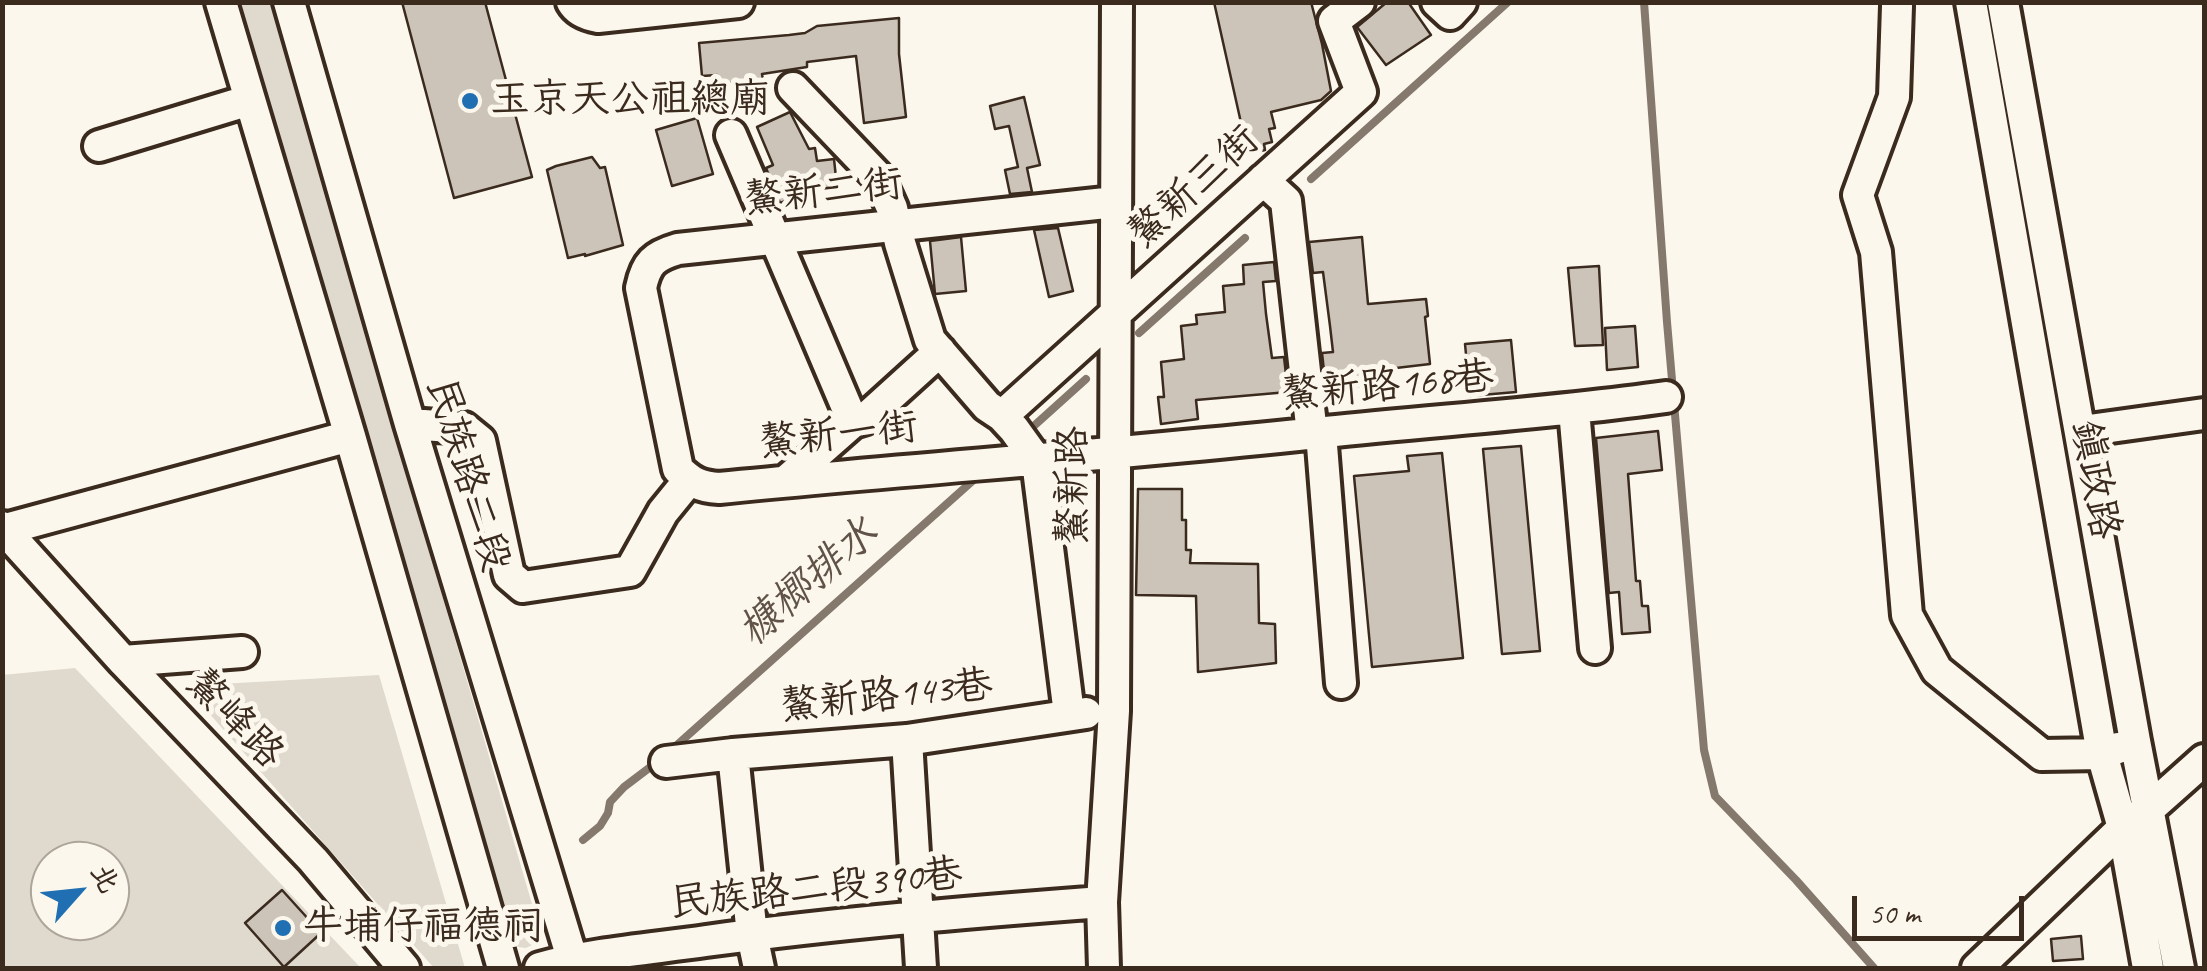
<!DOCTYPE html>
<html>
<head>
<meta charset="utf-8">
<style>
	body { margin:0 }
	#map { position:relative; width:2207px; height:971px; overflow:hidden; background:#fbf7ec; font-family:Caveat,"LXGW WenKai TC",sans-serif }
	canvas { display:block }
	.frame { position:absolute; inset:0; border:5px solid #3b2a1e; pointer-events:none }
	.north { position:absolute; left:30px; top:841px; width:100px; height:100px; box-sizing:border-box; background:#fbf7ec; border:2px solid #aea59a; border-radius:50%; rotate:63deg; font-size:28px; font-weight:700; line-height:40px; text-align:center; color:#3b2a1e }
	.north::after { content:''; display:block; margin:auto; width:35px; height:45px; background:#1f6fb2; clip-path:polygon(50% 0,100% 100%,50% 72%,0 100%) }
	.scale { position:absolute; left:1852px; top:896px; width:172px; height:45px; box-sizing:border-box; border:5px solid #3b2a1e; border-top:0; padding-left:12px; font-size:30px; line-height:35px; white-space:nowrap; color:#3b2a1e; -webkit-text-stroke:8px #fbf7ec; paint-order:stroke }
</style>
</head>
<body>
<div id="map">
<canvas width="2207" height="971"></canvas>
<div class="frame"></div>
<div class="north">北</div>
<div class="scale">50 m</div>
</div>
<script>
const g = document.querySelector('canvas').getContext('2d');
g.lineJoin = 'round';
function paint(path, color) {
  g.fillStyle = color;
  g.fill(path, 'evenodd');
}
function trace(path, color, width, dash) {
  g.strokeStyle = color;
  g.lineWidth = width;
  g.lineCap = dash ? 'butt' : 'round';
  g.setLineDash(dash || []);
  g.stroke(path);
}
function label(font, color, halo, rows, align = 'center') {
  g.font = font + ' Caveat,"LXGW WenKai TC",sans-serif';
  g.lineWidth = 10;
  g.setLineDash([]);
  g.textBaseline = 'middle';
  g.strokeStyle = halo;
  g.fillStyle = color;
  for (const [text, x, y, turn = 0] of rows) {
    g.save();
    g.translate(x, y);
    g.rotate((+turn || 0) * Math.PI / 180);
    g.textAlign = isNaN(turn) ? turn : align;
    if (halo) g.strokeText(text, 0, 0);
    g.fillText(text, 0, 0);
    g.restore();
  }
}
const green = new Path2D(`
	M239,3H270L541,935L538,942L526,948L518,947L512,940Z
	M75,668L361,968H3L2,675ZM50,861H110V921H50Z
	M379,675L465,968H434L185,686Z`);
const stream = new Path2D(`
	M1644,2L1667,322L1704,750L1715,796L1796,880L1874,968
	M1311,179L1508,2
	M1139,333L1245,238
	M1026,433L1086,379
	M668,753L978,476
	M583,840L600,826L608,813L610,802L624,787L657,762`);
const building = new Path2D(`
	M402,2H485L532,177L454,198Z
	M1214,2H1311L1322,44L1331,91L1321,100L1271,112L1275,128L1269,129L1272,142L1264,144L1265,150L1248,154Z
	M1387,2H1408L1431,35L1386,65L1357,27Z
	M899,18V54L906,117L864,123L856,56L807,62V67L762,74L763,80L718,84L717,75L702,76L699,43L789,35L805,33L817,26Z
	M1024,97L1040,165L1027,168L1032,192L1010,194L1005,170L1018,167L1009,126L995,129L990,106Z
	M790,112L809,149L815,148L817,161L834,159L837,187L819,189L780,203L766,168L773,165L757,127Z
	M697,118L713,174L672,186L656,130Z
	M592,157L600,168L605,167L623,245L585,256V254L568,258L547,170L556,166Z
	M1058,228L1073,291L1049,297L1034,230Z
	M961,237L966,291L935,294L930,241Z
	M1362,237L1368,304L1426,299L1428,316L1425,317L1430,364L1379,370L1380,384L1326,389L1322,353L1333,352L1330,326L1323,272L1313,273L1309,242Z
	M1274,262L1276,281L1263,282L1266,314L1272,358L1284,357L1288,392L1196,400L1198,419L1161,424L1158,397H1164L1161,362L1184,359L1181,326L1197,324L1196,315L1225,312L1223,286L1244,284L1243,265Z
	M1599,266L1603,345L1575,346L1568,268Z
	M1635,326L1638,367L1607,370L1605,328Z
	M1511,340L1516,392L1470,396L1465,344Z
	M1658,431L1662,470L1628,474L1636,581H1640L1642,606H1648L1650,632L1622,634L1619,592L1609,593L1596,438Z
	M1521,446L1540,651L1502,654L1483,449Z
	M1442,453L1463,658L1372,667L1354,476L1409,471L1407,456Z
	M1138,489H1182V520H1186V550H1191L1190,563L1258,564L1259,623L1275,624L1276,663L1198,672L1196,596L1136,595Z
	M282,890L321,933L284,967L245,923Z
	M2081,936L2083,959L2053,961L2051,939Z`);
const minor = new Path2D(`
	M221,2L350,436L503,968
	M289,2L410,424L575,968
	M572,2C577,11 587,15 598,17L738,2
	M1437,2L1450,14L1461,2
	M1971,2L2102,754L2123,828L2148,968
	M2003,2L2135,741L2179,968
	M1897,6L1894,97L1858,195L1876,252L1907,615L1937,670L2042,755L2102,754L2118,748
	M793,88L878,177L892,208L900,243L930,340L987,406L1002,416L1014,429L1037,461L1069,714
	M731,135L853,422
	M99,146L250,100
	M1263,180L1286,201L1312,434
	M1115,202L678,249C654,256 646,263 641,288L678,469C691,482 700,487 719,488C921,468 1124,454 1326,432C1439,420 1553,413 1666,397
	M1574,410L1595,648
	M1002,416L1361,92L1334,21L1359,2
	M410,424L464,428L480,441L509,575L523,587L630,571L663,512L689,480
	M2082,431L2204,414
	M1321,433L1341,683
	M786,481L853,422L866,418L940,351
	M2,527L123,661L313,860L404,968
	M2,530L350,436
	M123,661L242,652
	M907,740L921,968
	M733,754L752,935L759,968
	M666,762L733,754L907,740L1086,713
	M540,968C593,953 650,949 706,941C837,923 970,912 1102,902
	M1104,968L1102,902L1114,711L1117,2
	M1977,968L2123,828L2149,809L2204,760`);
const markers = [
	[470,101,10,"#1f6fb2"],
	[283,928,10,"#1f6fb2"]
];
const poiNames = [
	["玉京天公祖總廟",490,101],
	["牛埔仔福德祠",303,928]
];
const streetNames = [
	["鰲新三街",1194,188,-42],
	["鰲新二街",823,193,-6],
	["鰲新路168巷",1387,387,-5],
	["鰲新一街",838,436,-6],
	["民族路二段",467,475,73],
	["鎮政路",2094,480,80],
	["鰲新路",1074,486,-90],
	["鰲新路143巷",886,697,-6],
	["鰲峰路",234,719,46],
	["民族路二段390巷",816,890,-6]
];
const waterNames = [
	["槺榔排水",809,583,-41]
];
paint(green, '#dfd9ce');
trace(stream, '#85796d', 8);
paint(building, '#ccc4b9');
trace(building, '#3b2a1e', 2.5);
trace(minor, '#3b2a1e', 38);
trace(minor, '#fbf7ec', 30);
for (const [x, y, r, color] of markers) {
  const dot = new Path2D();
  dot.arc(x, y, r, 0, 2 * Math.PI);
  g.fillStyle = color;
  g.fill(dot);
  trace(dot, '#fbf7ec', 4);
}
label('40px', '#3b2a1e', '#fbf7ec', poiNames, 'left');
label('40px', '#3b2a1e', '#fbf7ec', streetNames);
label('italic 42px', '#605246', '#fbf7ec', waterNames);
</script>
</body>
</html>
